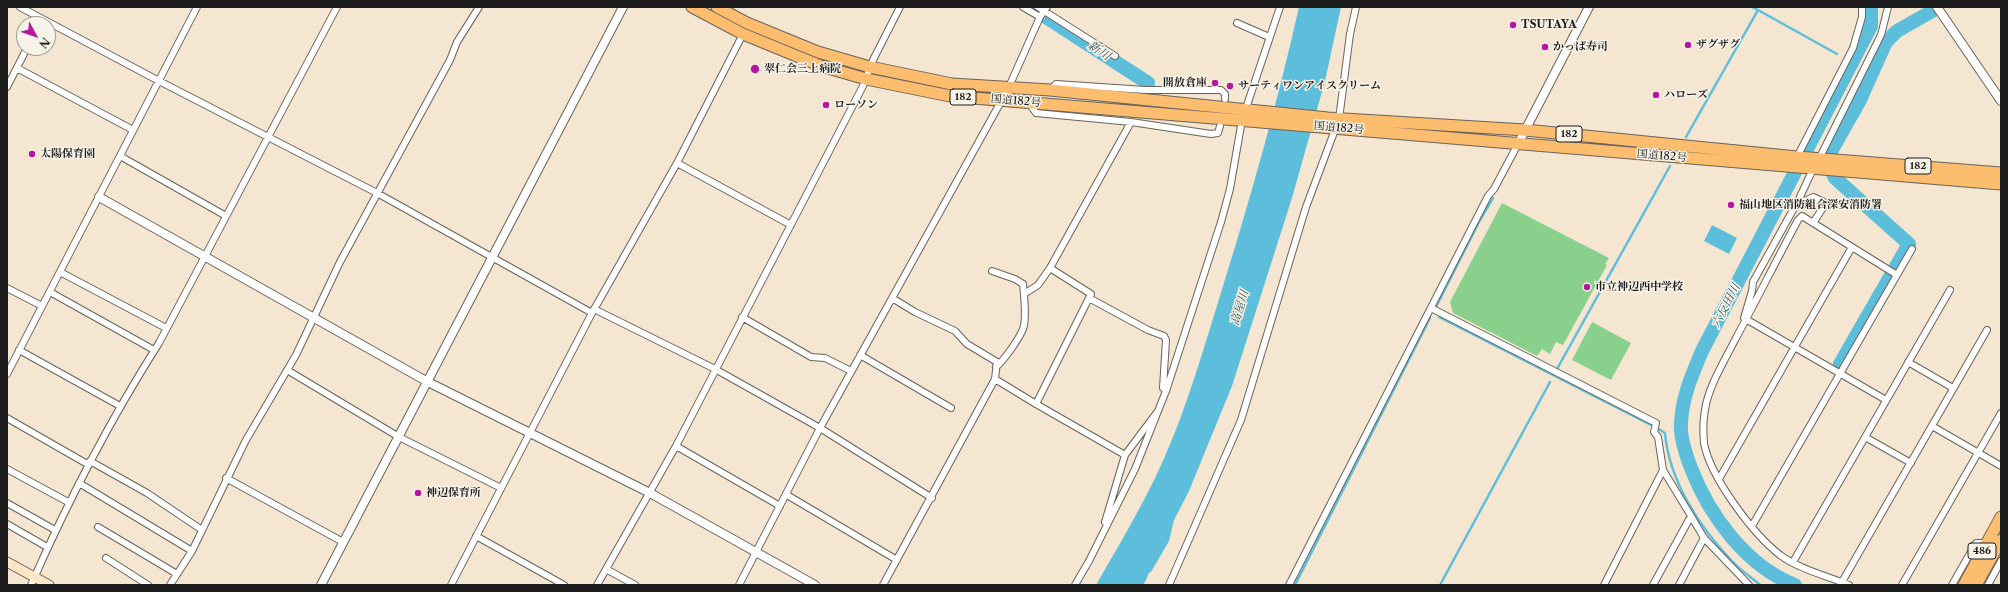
<!DOCTYPE html>
<html>
<head>
<meta charset="utf-8">
<style>
	body { margin:0 }
	#map { position:relative; width:2008px; height:592px; overflow:hidden; background:#f4e6d0; font-family:"Libre Caslon Text",serif }
	canvas { display:block }
	.frame { position:absolute; inset:0; border:8px solid #1c1c1c; pointer-events:none }
	.north { position:absolute; left:16px; top:16px; width:40px; height:40px; box-sizing:border-box; background:#f7f3e8; border:1px solid #9f9d96; border-radius:50%; rotate:130deg; font-size:11px; font-weight:700; line-height:16px; text-align:center; color:#1c1c1c }
	.north::after { content:''; display:block; margin:auto; width:14px; height:18px; background:#b5179e; clip-path:polygon(50% 0,100% 100%,50% 72%,0 100%) }
</style>
</head>
<body>
<div id="map">
<canvas width="2008" height="592"></canvas>
<div class="frame"></div>
<div class="north">N</div>
</div>
<script>
const g = document.querySelector('canvas').getContext('2d');
g.lineJoin = 'round';
function paint(path, color) {
  g.fillStyle = color;
  g.fill(path, 'evenodd');
}
function trace(path, color, width, dash) {
  g.strokeStyle = color;
  g.lineWidth = width;
  g.lineCap = dash ? 'butt' : 'round';
  g.setLineDash(dash || []);
  g.stroke(path);
}
function label(font, color, halo, rows, align = 'center') {
  g.font = font + ' "Libre Caslon Text","Noto Serif JP",serif';
  g.lineWidth = 3;
  g.setLineDash([]);
  g.textBaseline = 'middle';
  g.strokeStyle = halo;
  g.fillStyle = color;
  for (const [text, x, y, turn = 0] of rows) {
    g.save();
    g.translate(x, y);
    g.rotate((+turn || 0) * Math.PI / 180);
    g.textAlign = isNaN(turn) ? turn : align;
    if (halo) g.strokeText(text, 0, 0);
    g.fillText(text, 0, 0);
    g.restore();
  }
}
const green = new Path2D(`
	M1502,203L1609,258L1605,264L1607,265L1563,345L1556,342L1550,354L1542,349L1537,356L1453,313L1450,302Z
	M1592,322L1631,343L1611,380L1572,360Z`);
const water = new Path2D(`
	M1299,7H1341L1325,81L1292,198L1232,386L1189,491L1174,520L1169,541L1151,572L1135,577L1129,585H1096C1119,545 1143,505 1162,463C1186,410 1202,354 1219,299C1249,203 1277,105 1299,7Z
	M1712,225L1737,238L1729,254L1704,241Z`);
const stream = new Path2D(`
	M1758,10L1837,54
	M1868,72L1872,74
	M1686,137L1758,10L1752,7
	M1436,307L1480,220L1493,198
	M1439,317L1653,426
	M1557,369L1670,166
	M1657,428L1665,433C1669,480 1699,527 1732,561C1740,570 1751,577 1760,585
	M1295,585L1430,318
	M1440,585L1550,382`);
const river = new Path2D(`
	M1032,7L1039,11
	M1046,17L1148,83L1147,87
	M1840,364L1909,244L1835,178L1827,163L1830,153L1860,100L1886,42L1897,31L1934,10
	M1136,585L1148,558
	M1795,585C1746,566 1709,515 1691,468C1686,455 1680,438 1681,424C1682,397 1692,375 1702,351L1871,26V7`);
const minor = new Path2D(`
	M20,7L159,81L377,193L592,313
	M1023,7L1040,17
	M1038,7L1115,56
	M1237,23L1269,37
	M17,68L133,130
	M7,87L27,48
	M1050,90L1056,84L1145,90H1221L1225,94V99
	M1028,102L1036,113L1131,122L1211,134L1218,133L1220,126
	M120,156L226,216
	M1797,157L1853,48L1862,17V7
	M1819,159L1881,35L1888,7
	M677,163L791,225
	M1813,169L1799,199L1753,282L1752,291L1744,318L1886,400
	M1799,199L1805,201L1813,197L1826,203L1813,223
	M1050,268L1131,122
	M992,271L1015,279L1023,284C1024,295 1027,319 1023,329C1019,339 1005,359 996,367
	M60,272L166,328
	M7,288L42,306
	M50,292L154,350
	M892,298L915,312L955,331L967,344L997,362L995,379
	M1089,298L1148,330L1164,336L1166,340L1163,388L1166,391
	M1431,308L1656,423L1654,432L1658,437L1663,470L1691,516L1704,538L1749,585
	M594,309L715,369L820,428L932,498
	M742,317L811,357L825,358L851,371
	M19,350L120,406
	M860,355L951,408
	M1908,362L1953,388
	M287,370L399,437L501,488
	M7,374L197,7
	M1036,404L1125,455
	M7,418L89,465
	M1932,426L2001,466
	M1865,437L1911,463
	M676,446L780,506
	M90,461L147,493L202,530
	M7,469L68,502
	M226,478L343,542
	M1719,479L1852,247
	M79,483L192,551
	M787,495L897,560
	M7,503L55,530
	M1105,522L1125,455L1158,411
	M7,524L47,547
	M1752,526L1912,249
	M98,527L177,574
	M476,536L564,585
	M106,558L148,585
	M1793,562L1950,290
	M606,569L635,585
	M1842,582L1987,330
	M31,585C68,501 110,420 159,343L337,7
	M170,585L192,551L246,440L296,355L340,262L450,60L457,42L479,7
	M451,585L592,313L677,163L743,34
	M597,585L676,446L863,86L873,60L900,7
	M739,585L820,428L1008,89L1040,17L1047,7
	M883,585L995,379L1036,404L1091,294L1050,268L1038,285L1024,294
	M1075,585L1089,561L1135,469L1166,391L1221,222L1230,189L1242,120L1280,7
	M1169,585L1241,420L1306,207L1339,119L1350,34L1356,7
	M1289,585L1488,196L1494,189L1518,144
	M1604,585L1663,470
	M1653,585L1691,516
	M1679,585L1704,538
	M1849,585C1827,576 1799,569 1780,555C1753,534 1710,477 1704,443C1703,432 1703,421 1705,410C1708,387 1726,358 1736,338C1757,299 1777,259 1798,220L1802,216L1897,275
	M1902,585L2001,413
	M1952,585L1976,543H1987
	M1988,585L2001,561`);
const tertiary = new Path2D(`
	M1937,7L2001,101
	M1518,144L1589,7
	M99,197L428,382L650,493L815,585
	M321,585L623,7`);
const secondary = new Path2D(`
	M7,562L49,585`);
const trunk = new Path2D(`
	M692,7L743,34L821,66L866,79L950,96L2001,184
	M717,7L747,23L818,52L870,67L952,84L1050,90L1328,118L1525,130L1797,157L2001,173
	M1964,585L2001,517
	M1976,585L2001,540`);
const markers = [
	[1513,25,4,"#b5179e"],
	[1688,45,4,"#b5179e"],
	[1545,47,4,"#b5179e"],
	[755,69,5,"#b5179e"],
	[1215,83,4,"#b5179e"],
	[1230,86,4,"#b5179e"],
	[1656,95,4,"#b5179e"],
	[826,105,4,"#b5179e"],
	[32,154,4,"#b5179e"],
	[1731,205,4,"#b5179e"],
	[1587,287,4,"#b5179e"],
	[418,493,4,"#b5179e"]
];
const shields = [
	[963,97,26],
	[1569,134,26],
	[1918,166,26],
	[1982,551,28]
];
const shieldNames = [
	["182",963,97],
	["182",1569,134],
	["182",1918,166],
	["486",1982,551]
];
const poiNames = [
	["TSUTAYA",1521,25],
	["ザグザグ",1696,45],
	["かっぱ寿司",1553,47],
	["翠仁会三上病院",764,69],
	["開放倉庫",1207,83,"right"],
	["サーティワンアイスクリーム",1238,86],
	["ハローズ",1664,95],
	["ローソン",834,105],
	["太陽保育園",40,154],
	["福山地区消防組合深安消防署",1739,205],
	["市立神辺西中学校",1595,287],
	["神辺保育所",426,493]
];
const streetNames = [
	["国道182号",1016,101,5],
	["国道182号",1339,128,5],
	["国道182号",1662,156,5]
];
const waterNames = [
	["新川",1099,51,33],
	["六反田川",1726,306,-63],
	["高屋川",1240,308,-73]
];
paint(green, '#88d08b');
paint(water, '#5dbedb');
trace(stream, '#5dbedb', 2.5);
trace(river, '#5dbedb', 14);
trace(minor, '#68635b', 8);
trace(tertiary, '#68635b', 10);
trace(secondary, '#68635b', 11);
trace(trunk, '#68635b', 13);
trace(minor, '#fff', 6);
trace(tertiary, '#fff', 8);
trace(secondary, '#fee5c5', 9);
trace(trunk, '#fcbd6f', 11);
for (const [x, y, r, color] of markers) {
  const dot = new Path2D();
  dot.arc(x, y, r, 0, 2 * Math.PI);
  g.fillStyle = color;
  g.fill(dot);
  trace(dot, '#f7f3e8', 1.5);
}
for (const [x, y, w] of shields) {
  const box = new Path2D();
  box.roundRect(x - w / 2, y - 8, w, 16, 3);
  g.fillStyle = '#f7f3e8';
  g.fill(box);
  trace(box, '#1c1c1c', 1);
}
label('bold 10px', '#1c1c1c', null, shieldNames);
label('bold 11px', '#1c1c1c', '#f7f3e8', poiNames, 'left');
label('11px', '#1c1c1c', '#f7f3e8', streetNames);
label('italic 12px', '#33555f', '#f7f3e8', waterNames);
</script>
</body>
</html>
